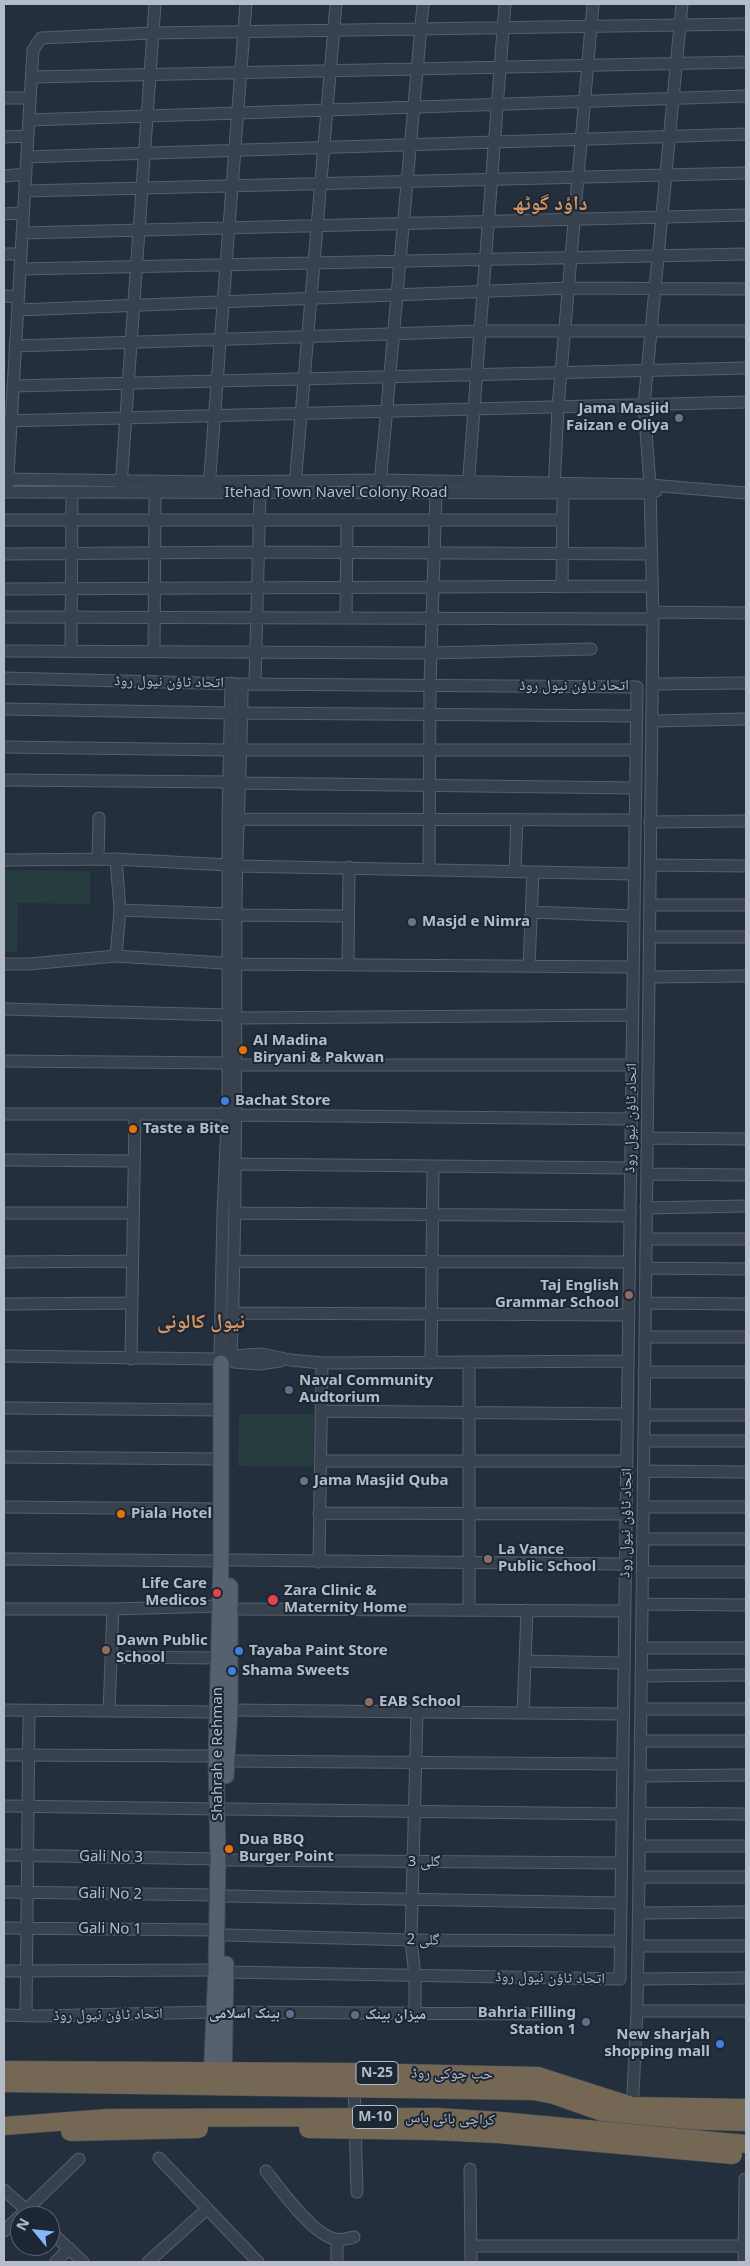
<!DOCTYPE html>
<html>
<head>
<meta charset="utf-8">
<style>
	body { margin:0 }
	#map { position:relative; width:750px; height:2266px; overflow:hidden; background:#242f3e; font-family:"Noto Sans",sans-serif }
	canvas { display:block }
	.frame { position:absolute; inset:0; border:5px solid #b4bcc9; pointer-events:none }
	.north { position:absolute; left:10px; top:2206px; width:50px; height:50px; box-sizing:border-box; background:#1d2633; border:1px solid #59626f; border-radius:50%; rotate:298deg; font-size:14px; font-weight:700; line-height:20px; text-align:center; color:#b4bcc9 }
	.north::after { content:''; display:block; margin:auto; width:18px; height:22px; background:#8ab4f8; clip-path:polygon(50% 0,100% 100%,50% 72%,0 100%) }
</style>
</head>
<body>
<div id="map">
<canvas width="750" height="2266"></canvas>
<div class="frame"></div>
<div class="north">N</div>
</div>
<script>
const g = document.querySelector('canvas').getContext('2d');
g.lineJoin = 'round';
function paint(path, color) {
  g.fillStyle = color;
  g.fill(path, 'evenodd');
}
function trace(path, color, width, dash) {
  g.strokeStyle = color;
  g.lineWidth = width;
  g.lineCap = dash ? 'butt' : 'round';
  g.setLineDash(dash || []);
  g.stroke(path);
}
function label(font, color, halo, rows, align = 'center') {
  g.font = font + ' "Noto Sans","Noto Naskh Arabic",sans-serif';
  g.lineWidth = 4;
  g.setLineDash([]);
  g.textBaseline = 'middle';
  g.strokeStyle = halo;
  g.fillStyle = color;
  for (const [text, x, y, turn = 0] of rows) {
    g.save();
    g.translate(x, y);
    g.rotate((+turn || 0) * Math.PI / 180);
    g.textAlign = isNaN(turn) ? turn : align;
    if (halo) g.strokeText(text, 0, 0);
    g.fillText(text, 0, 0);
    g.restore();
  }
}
const green = new Path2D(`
	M4,870L90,871V904L18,903L17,952H4Z
	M239,1414H314L313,1467L238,1466Z`);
const minor = new Path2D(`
	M32,77L746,62
	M4,98H30
	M29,120L746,96
	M4,137L28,136
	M27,157L746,134
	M4,176L26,174
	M25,191L746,173
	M4,214L23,213
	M22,233L746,215
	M4,254H21
	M20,269L746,254
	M4,296L18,297
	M18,310L568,288L746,289
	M15,346L480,331H746
	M13,386L746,368
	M5,421L746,402
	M4,479L209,482L380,480L650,485L746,493
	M380,485L423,4
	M121,486L155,4
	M295,486L336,4
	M209,488L246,4
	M468,488L505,4
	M554,490L558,407L593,4
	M4,492L649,493L656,491
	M7,492L33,50L41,38L152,33L746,24
	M4,520H563
	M4,554L258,552L652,554
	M562,586L563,491
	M4,589L652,586
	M653,612L746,613
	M4,617L653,619
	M346,618L347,521
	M4,651L431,653L591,649
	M71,651L72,492
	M154,652L155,493
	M4,678L242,684L637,687L620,1979L226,1972
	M255,682L260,493
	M652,684L746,683
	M4,709L232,713
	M242,713L637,716
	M652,721L746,719
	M4,747L230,750
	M239,750H636
	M4,780L230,782
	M239,783L636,788
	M238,819L635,820
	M650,822L746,821
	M98,859L99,818
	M4,860L116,859L228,865
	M650,865L746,866
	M237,866L634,874
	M429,869L430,686L436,492
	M515,871L517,820
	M650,905H746
	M120,910L228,914
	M531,912L634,916
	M236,915L348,916
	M649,937H746
	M116,956L120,910L116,859
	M4,964H29L116,956L237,964L633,967
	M348,965L349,867
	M529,966L533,872
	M649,977L746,976
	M4,1009L228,1015
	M237,1018L633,1015
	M4,1061L227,1063
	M237,1065H632
	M4,1114H227
	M236,1115L631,1119
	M647,1138L746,1139
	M4,1160L134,1161
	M235,1164L631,1168
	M647,1174L746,1175
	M646,1208L746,1206
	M4,1213H133
	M235,1213L630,1216
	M646,1239H746
	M234,1261L629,1262
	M4,1262L132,1261
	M646,1268L746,1269
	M645,1303L746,1304
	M4,1304L132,1303
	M232,1313L628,1315
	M645,1337H746
	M220,1355L223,1213L228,1099V818L231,683
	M231,1355C237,1208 235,1061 236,914C236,837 242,760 242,684
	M4,1356L219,1359
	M232,1356L262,1354L290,1360L322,1363L628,1361
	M131,1359L135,1116
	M234,1362L259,1364L280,1361
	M431,1363L433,1166
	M469,1363V1610
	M644,1372H746
	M4,1408L221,1410
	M321,1411L627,1414
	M644,1415H746
	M644,1441H746
	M4,1457L221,1459
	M320,1461H627
	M643,1471L746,1472
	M4,1507L221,1509
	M643,1507H746
	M319,1513L626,1514
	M643,1539H746
	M4,1559L221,1561
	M229,1560L625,1564
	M319,1562L322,1363
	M642,1572H746
	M642,1604L746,1605
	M4,1609H113L220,1606
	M231,1609L625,1611
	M641,1648H746
	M111,1657L219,1658
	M525,1661L624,1663
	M641,1676L746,1675
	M641,1709H746
	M4,1710L218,1712
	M230,1710L623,1714
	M109,1711L113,1609
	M523,1713L527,1610
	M640,1741H746
	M4,1755L216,1756
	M226,1761L623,1764
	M640,1776L746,1775
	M4,1806L217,1809
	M226,1809L622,1814
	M640,1813L746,1814
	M640,1846H746
	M4,1855L218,1859
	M228,1860L621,1863
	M639,1877H746
	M4,1892L217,1895
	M226,1896L621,1903
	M639,1913L746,1912
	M4,1928L216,1930
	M226,1935L411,1940L620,1941
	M638,1946H746
	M4,1971L216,1970
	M638,1979L746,1978
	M637,2011H746
	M4,2015L39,2016L213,2012L538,2014
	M415,2015V1976L411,1940L417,1713
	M26,2016L29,1711
	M354,2082L357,2192
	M632,2112L637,2011L639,1877L653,619L650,485L644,405L682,4
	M159,2158L258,2262
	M470,2169L471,2262
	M266,2171C280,2189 313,2235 335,2239C341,2241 348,2238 354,2237
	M4,2190L33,2216
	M20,2216L79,2159
	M4,2231L20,2216
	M50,2231L83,2262
	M337,2240V2262
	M471,2246H746
	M56,2262L69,2248
	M148,2262L207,2209
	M744,2262L745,2179`);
const major = new Path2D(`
	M226,1776L230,1710V1586
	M211,2081L216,1970L218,1859L216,1756L221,1561V1363
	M224,2083L226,1964`);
const highway = new Path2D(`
	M4,2070L354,2072L538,2076L632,2106L746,2108
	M4,2083L533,2091L554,2095L605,2113L632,2119L746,2122`);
const highwayBridge = new Path2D(`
	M4,2126L108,2118L435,2117L501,2121L746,2144
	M308,2129L433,2131L498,2134L733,2155
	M70,2132L199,2129`);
const markers = [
	[679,418,5,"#6b7280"],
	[412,922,5,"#6b7280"],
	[243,1050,5,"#e8710a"],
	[225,1101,5,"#3f7fe0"],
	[133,1129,5,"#e8710a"],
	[629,1295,5,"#8d6e63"],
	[289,1390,5,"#5c6f8a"],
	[304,1481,5,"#6b7280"],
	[121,1514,5,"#e8710a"],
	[488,1559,5,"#8d6e63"],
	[217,1593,5,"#e0444e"],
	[273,1600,6,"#e0444e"],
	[106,1650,5,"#8d6e63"],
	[239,1651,5,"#3f7fe0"],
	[232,1671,5,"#3f7fe0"],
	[369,1702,5,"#8d6e63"],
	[229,1849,5,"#e8710a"],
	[290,2014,5,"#5c6f8a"],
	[355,2015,5,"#5c6f8a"],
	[586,2022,5,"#5c6f8a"],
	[720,2044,5,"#3f7fe0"]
];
const shields = [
	[377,2073,42],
	[375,2117,45]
];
const shieldNames = [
	["N-25",377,2073],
	["M-10",375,2117]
];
const poiNames = [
	["Jama Masjid",669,409,"right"],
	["Faizan e Oliya",669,426,"right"],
	["Masjd e Nimra",422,922],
	["Al Madina",253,1041],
	["Biryani & Pakwan",253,1058],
	["Bachat Store",235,1101],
	["Taste a Bite",143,1129],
	["Taj English",619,1286,"right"],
	["Grammar School",619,1303,"right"],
	["Naval Community",299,1381],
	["Audtorium",299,1398],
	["Jama Masjid Quba",314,1481],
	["Piala Hotel",131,1514],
	["La Vance",498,1550],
	["Public School",498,1567],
	["Life Care",207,1584,"right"],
	["Medicos",207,1601,"right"],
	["Zara Clinic &",284,1591],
	["Maternity Home",284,1608],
	["Dawn Public",116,1641],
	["School",116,1658],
	["Tayaba Paint Store",249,1651],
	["Shama Sweets",242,1671],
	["EAB School",379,1702],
	["Dua BBQ",239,1840],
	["Burger Point",239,1857],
	["Bahria Filling",576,2013,"right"],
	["Station 1",576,2030,"right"],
	["بینک اسلامی",280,2014,"right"],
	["میزان بینک",365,2015],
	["New sharjah",710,2035,"right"],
	["shopping mall",710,2052,"right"]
];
const streetNames = [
	["Itehad Town Navel Colony Road",336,493],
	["اتحاد ٹاؤن نیول روڈ",169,682,1],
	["اتحاد ٹاؤن نیول روڈ",574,686],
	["اتحاد ٹاؤن نیول روڈ",631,1118,-89],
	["اتحاد ٹاؤن نیول روڈ",626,1523,-89],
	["Shahrah e Rehman",218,1754,-90],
	["Gali No 3",111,1857,1],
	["گلی 3",424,1862],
	["Gali No 2",110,1894,1],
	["Gali No 1",110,1929,1],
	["گلی 2",423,1940,1],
	["اتحاد ٹاؤن نیول روڈ",550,1978,1],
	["اتحاد ٹاؤن نیول روڈ",108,2015,-1],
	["حب چوکی روڈ",452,2074,1],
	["کراچی بائی پاس",450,2119,2]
];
const districtNames = [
	["داؤد گوٹھ",550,204],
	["نیول کالونی",201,1322]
];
paint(green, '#263c3f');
trace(minor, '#565f6c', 13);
trace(major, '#414a57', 17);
trace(highway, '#434c59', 19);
trace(minor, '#38414e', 11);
trace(major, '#56606e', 15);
trace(highway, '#746855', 18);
trace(highwayBridge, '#434c59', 19, []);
trace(highwayBridge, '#746855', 18);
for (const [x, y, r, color] of markers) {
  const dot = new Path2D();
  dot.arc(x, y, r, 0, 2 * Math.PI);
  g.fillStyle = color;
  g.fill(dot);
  trace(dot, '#1d2633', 2);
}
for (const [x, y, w] of shields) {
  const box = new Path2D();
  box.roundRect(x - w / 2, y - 11.5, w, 23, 4);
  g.fillStyle = '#1d2633';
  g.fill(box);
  trace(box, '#b4bcc9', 1);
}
label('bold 14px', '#b4bcc9', null, shieldNames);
label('bold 15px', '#b4bcc9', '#1d2633', poiNames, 'left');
label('15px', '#b4bcc9', '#1d2633', streetNames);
label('bold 20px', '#d59563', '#1d2633', districtNames);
</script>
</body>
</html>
